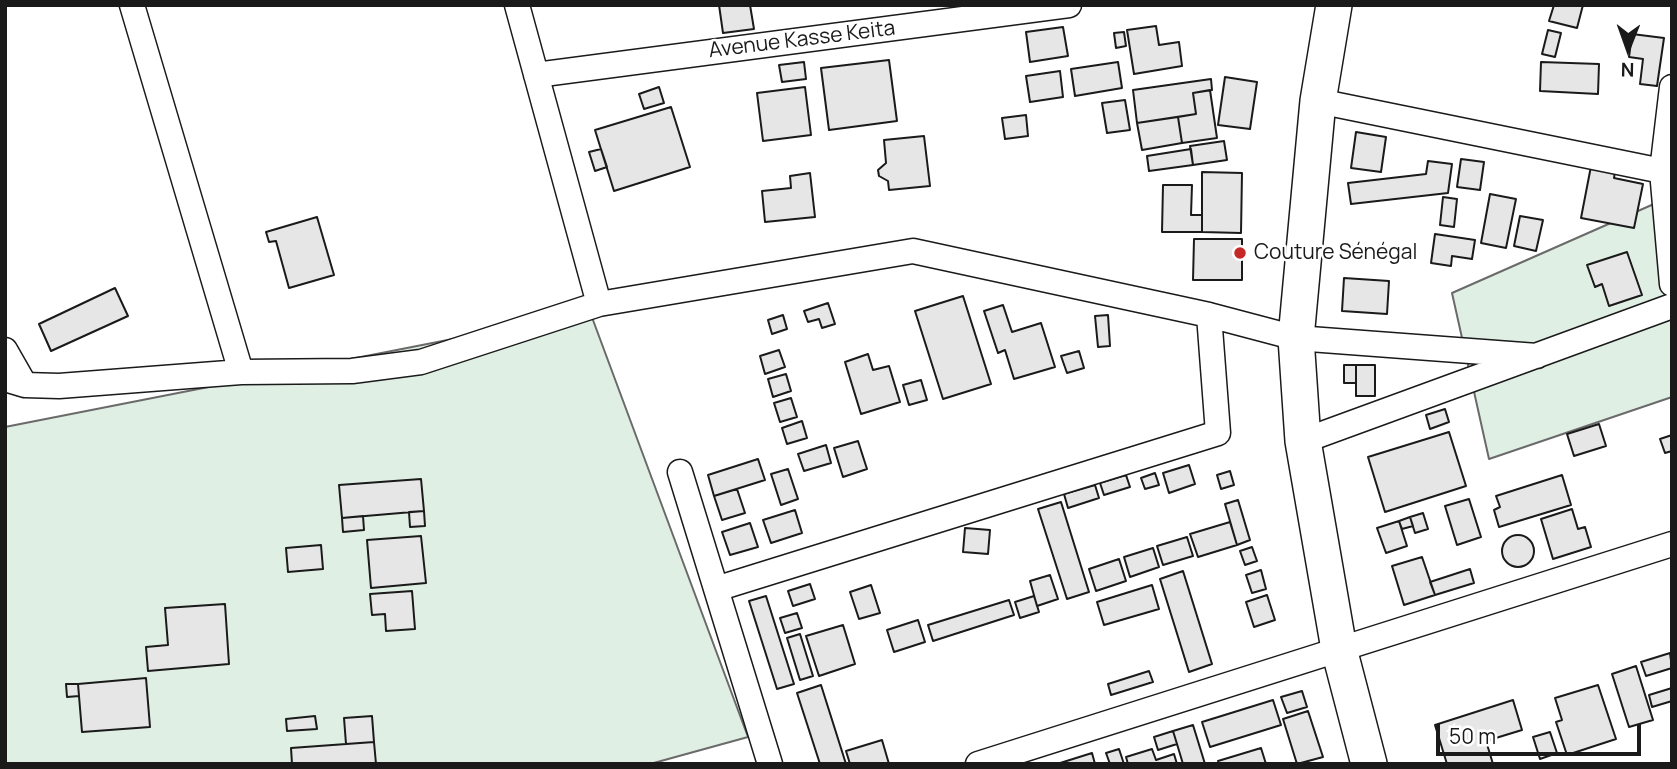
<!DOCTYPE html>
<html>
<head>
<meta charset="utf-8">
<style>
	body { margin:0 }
	#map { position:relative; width:1677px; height:769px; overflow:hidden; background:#fff; font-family:Manrope,sans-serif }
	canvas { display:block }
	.frame { position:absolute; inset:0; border:7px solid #1a1a1a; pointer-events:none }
	.north { position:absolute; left:1593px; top:14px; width:70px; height:70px; -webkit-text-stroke:5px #fff; paint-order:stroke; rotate:181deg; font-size:19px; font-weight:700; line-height:28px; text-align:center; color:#1a1a1a }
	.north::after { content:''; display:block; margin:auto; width:24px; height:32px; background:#1a1a1a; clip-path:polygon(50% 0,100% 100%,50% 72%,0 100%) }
	.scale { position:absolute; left:1436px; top:724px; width:205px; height:32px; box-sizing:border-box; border:4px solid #1a1a1a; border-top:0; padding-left:9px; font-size:21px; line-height:24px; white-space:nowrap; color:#1a1a1a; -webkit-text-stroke:5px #fff; paint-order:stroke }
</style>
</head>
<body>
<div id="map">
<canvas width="1677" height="769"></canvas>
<div class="frame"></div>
<div class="north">N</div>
<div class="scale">50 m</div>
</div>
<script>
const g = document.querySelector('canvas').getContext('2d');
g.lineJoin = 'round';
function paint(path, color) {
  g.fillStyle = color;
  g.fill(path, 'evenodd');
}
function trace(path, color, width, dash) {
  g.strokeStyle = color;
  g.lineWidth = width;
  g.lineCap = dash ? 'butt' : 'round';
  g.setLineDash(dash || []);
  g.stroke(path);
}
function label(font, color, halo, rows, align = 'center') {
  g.font = font + ' Manrope,sans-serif';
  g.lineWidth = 5;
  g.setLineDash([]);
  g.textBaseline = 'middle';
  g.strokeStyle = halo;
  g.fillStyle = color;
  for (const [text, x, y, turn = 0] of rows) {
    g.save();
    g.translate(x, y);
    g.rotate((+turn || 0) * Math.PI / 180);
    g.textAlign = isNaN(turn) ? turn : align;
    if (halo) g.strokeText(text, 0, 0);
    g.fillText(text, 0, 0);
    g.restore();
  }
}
const green = new Path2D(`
	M1672,196V397L1489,459L1452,293Z
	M590,312L748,737L650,764H5V427Z`);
const building = new Path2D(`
	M719,5H750L754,29L723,33Z
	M1554,5H1583L1577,28L1549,21Z
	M1156,26L1159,45L1179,42L1182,66L1134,74L1127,30Z
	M1063,27L1068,56L1030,62L1026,32Z
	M1548,30L1561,33L1555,57L1542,54Z
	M1124,32L1126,46L1116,48L1114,33Z
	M1632,34L1664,38L1657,86L1640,84L1643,59L1629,57Z
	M889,60L897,121L829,130L821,68Z
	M804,62L806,79L782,82L779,65Z
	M1118,62L1122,88L1075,96L1071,69Z
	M1541,62L1599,64L1598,94L1540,91Z
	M1060,71L1063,97L1030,102L1026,76Z
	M1225,77L1257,82L1250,129L1218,125Z
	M1211,79L1212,90L1193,93L1196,114L1137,123L1133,90Z
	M659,87L664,103L644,109L639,94Z
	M805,87L811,135L763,141L757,93Z
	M1210,90L1217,138L1182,143L1178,117L1196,114L1193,93Z
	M1125,100L1130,130L1107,133L1102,103Z
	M671,107L690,167L614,191L595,130Z
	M1026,115L1028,136L1005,139L1002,118Z
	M1178,117L1182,143L1142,150L1137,123Z
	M1356,132L1386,137L1381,172L1351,168Z
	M924,136L930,186L889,190L888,181L879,176L878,170L886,163L884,140Z
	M1224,141L1227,160L1193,165L1190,146Z
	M601,149L607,167L595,171L589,152Z
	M1191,149L1193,165L1149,171L1147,156Z
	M1461,159L1484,162L1480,190L1457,187Z
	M1428,161L1452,164L1448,193L1351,204L1348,183L1426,174Z
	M1592,161L1616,166L1614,178L1643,184L1634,228L1581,218Z
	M1202,172L1242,173L1241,233L1202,232Z
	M810,173L815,217L765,222L762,191L791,188L790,176Z
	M1163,185H1192L1191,215H1202V232H1162Z
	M1490,194L1516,199L1506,248L1481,243Z
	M1443,197L1457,199L1454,227L1440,225Z
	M1520,216L1543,220L1536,251L1514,246Z
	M317,217L334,275L289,288L276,241L269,242L266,232Z
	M1435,234L1475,240L1472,259L1452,256L1451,266L1431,263Z
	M1194,239H1242V280H1193Z
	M1627,252L1642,295L1609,306L1602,284L1595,287L1587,265Z
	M1344,278L1389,281L1387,314L1342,311Z
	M115,288L128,316L51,351L39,324Z
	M963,296L991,384L943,399L915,311Z
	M828,303L835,324L822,328L819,319L808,322L804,311Z
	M1003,305L1012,332L1041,323L1055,367L1014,379L1005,350L998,353L984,311Z
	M783,315L787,329L772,334L768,320Z
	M1108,315L1110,346L1098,347L1095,316Z
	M779,350L785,367L765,374L760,356Z
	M1079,351L1084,368L1067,373L1061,356Z
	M868,354L873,370L889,366L900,402L861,414L845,362Z
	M1344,365H1356V383H1344Z
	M1356,365H1375V396H1356Z
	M786,374L791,391L773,397L768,379Z
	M921,380L927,400L909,405L903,385Z
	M791,398L797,417L780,422L774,403Z
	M1445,409L1449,422L1430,429L1426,415Z
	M802,421L807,438L787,444L782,428Z
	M1599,424L1606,446L1574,456L1567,434Z
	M1449,432L1466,486L1385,512L1368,457Z
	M1672,435V451L1665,453L1660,439Z
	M858,441L867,469L843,477L834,448Z
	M826,445L831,463L804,471L798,454Z
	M758,459L765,480L714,496L708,475Z
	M1189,465L1195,484L1169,493L1163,473Z
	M788,469L798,499L781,505L771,474Z
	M1230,471L1234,485L1221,489L1217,475Z
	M1155,473L1159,485L1145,489L1141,478Z
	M1126,475L1130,487L1104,495L1100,483Z
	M1562,475L1571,505L1499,527L1494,510L1500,507L1496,496Z
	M421,479L424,511L342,518L339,485Z
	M1095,485L1099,498L1068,508L1064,494Z
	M737,489L745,513L722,520L714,496Z
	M1469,499L1481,537L1457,545L1445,506Z
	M1238,500L1250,540L1237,545L1225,504Z
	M1061,502L1089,592L1067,599L1038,509Z
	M1572,509L1578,529L1585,527L1591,547L1553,559L1541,519Z
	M795,510L802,533L771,543L763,520Z
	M424,511L425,526L410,527L409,512Z
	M1423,513L1428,529L1415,533L1410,517Z
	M363,516L364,530L343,532L342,518Z
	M1410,517L1413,526L1402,529L1399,521Z
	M1399,521L1407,546L1386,553L1377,528Z
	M1230,522L1237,545L1198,557L1190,534Z
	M750,523L758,547L730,555L722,532Z
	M965,528L990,530L988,554L963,552Z
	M1502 551a16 16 0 1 1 32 0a16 16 0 1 1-32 0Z
	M421,536L426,583L371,588L367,540Z
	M1187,537L1193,556L1163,565L1157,546Z
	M321,545L323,569L288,572L286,548Z
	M1252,547L1257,561L1245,565L1240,551Z
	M1153,548L1159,567L1130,577L1124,557Z
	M1422,557L1435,595L1404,605L1392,566Z
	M1119,559L1126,581L1096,591L1089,569Z
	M1470,569L1474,583L1435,595L1430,582Z
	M1261,570L1266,589L1252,593L1246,575Z
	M1183,571L1212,664L1189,672L1160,579Z
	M1050,575L1058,599L1037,606L1030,581Z
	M810,584L815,599L793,606L788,591Z
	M871,585L880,613L859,619L850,592Z
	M1152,585L1159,609L1104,625L1097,602Z
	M412,591L415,629L386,631L385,614L372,615L370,594Z
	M1267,595L1275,620L1254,627L1246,602Z
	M766,596L794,684L777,689L749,601Z
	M1034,596L1039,612L1020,618L1015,602Z
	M1009,600L1014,615L933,641L928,625Z
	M225,604L229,664L148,671L146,647L168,645L165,608Z
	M797,613L802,628L785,633L780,618Z
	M918,620L925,642L894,652L887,630Z
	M843,625L855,664L819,676L806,636Z
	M800,634L813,676L800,680L787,638Z
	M1670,653L1672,668L1646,676L1641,662Z
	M1636,666L1653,720L1629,727L1612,674Z
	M1149,671L1153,682L1111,695L1108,684Z
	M146,678L150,727L82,732L78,684Z
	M66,684H78L79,696L67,697Z
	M821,685L846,764H820L797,693Z
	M1598,685L1616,739L1567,755L1556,722L1562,720L1555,698Z
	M1672,688V701L1652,707L1649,695Z
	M1302,691L1307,707L1287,713L1281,697Z
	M1273,700L1281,725L1210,747L1202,722Z
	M1513,700L1522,730L1486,741L1493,764H1447L1435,725Z
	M1308,711L1323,757L1297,764L1283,719Z
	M315,716L317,729L287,731L286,719Z
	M372,716L374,742L346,744L344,718Z
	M1193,725L1205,764H1183L1177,744L1173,731Z
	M1173,731L1177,744L1158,750L1154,737Z
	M1550,732L1557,753L1540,759L1533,737Z
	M882,740L889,764H850L846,751Z
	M374,742L376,764H292L291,748Z
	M1261,748L1266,764H1219L1218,761Z
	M1119,749L1124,764H1110L1106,753Z
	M1152,749L1156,760L1174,754L1177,764H1128L1126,757Z
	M1092,753L1095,764H1057Z`);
const minor = new Path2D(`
	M132,5L241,372
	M517,5L599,304
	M536,75L1069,5
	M1672,87L1662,171L1672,284
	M1318,101L1662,171
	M5,350L25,385
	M5,379L25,385L59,386L241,372L352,371L421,362L599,304L913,251L1209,315L1296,338L1537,356
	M1303,441L1672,306
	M680,472L770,764
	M716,589L1218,433L1209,315
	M978,764L1672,544`);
const secondary = new Path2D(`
	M1334,5L1318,101L1296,338L1303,441L1339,649L1369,764`);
const markers = [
	[1240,253,7,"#c62828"]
];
const streetNames = [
	["Avenue Kasse Keita",802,40,-7]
];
const poiNames = [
	["Couture Sénégal",1254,253]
];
paint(green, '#e0efe3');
trace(green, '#6a6a6a', 2);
paint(building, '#e6e6e6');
trace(building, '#1a1a1a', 2);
trace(minor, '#1a1a1a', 27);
trace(secondary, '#1a1a1a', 38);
trace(minor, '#fff', 24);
trace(secondary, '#fff', 35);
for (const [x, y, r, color] of markers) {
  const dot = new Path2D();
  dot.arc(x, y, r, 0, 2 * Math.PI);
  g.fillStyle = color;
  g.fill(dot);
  trace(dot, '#fff', 2.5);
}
label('21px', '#1a1a1a', '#fff', streetNames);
label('21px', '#1a1a1a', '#fff', poiNames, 'left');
</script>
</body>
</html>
